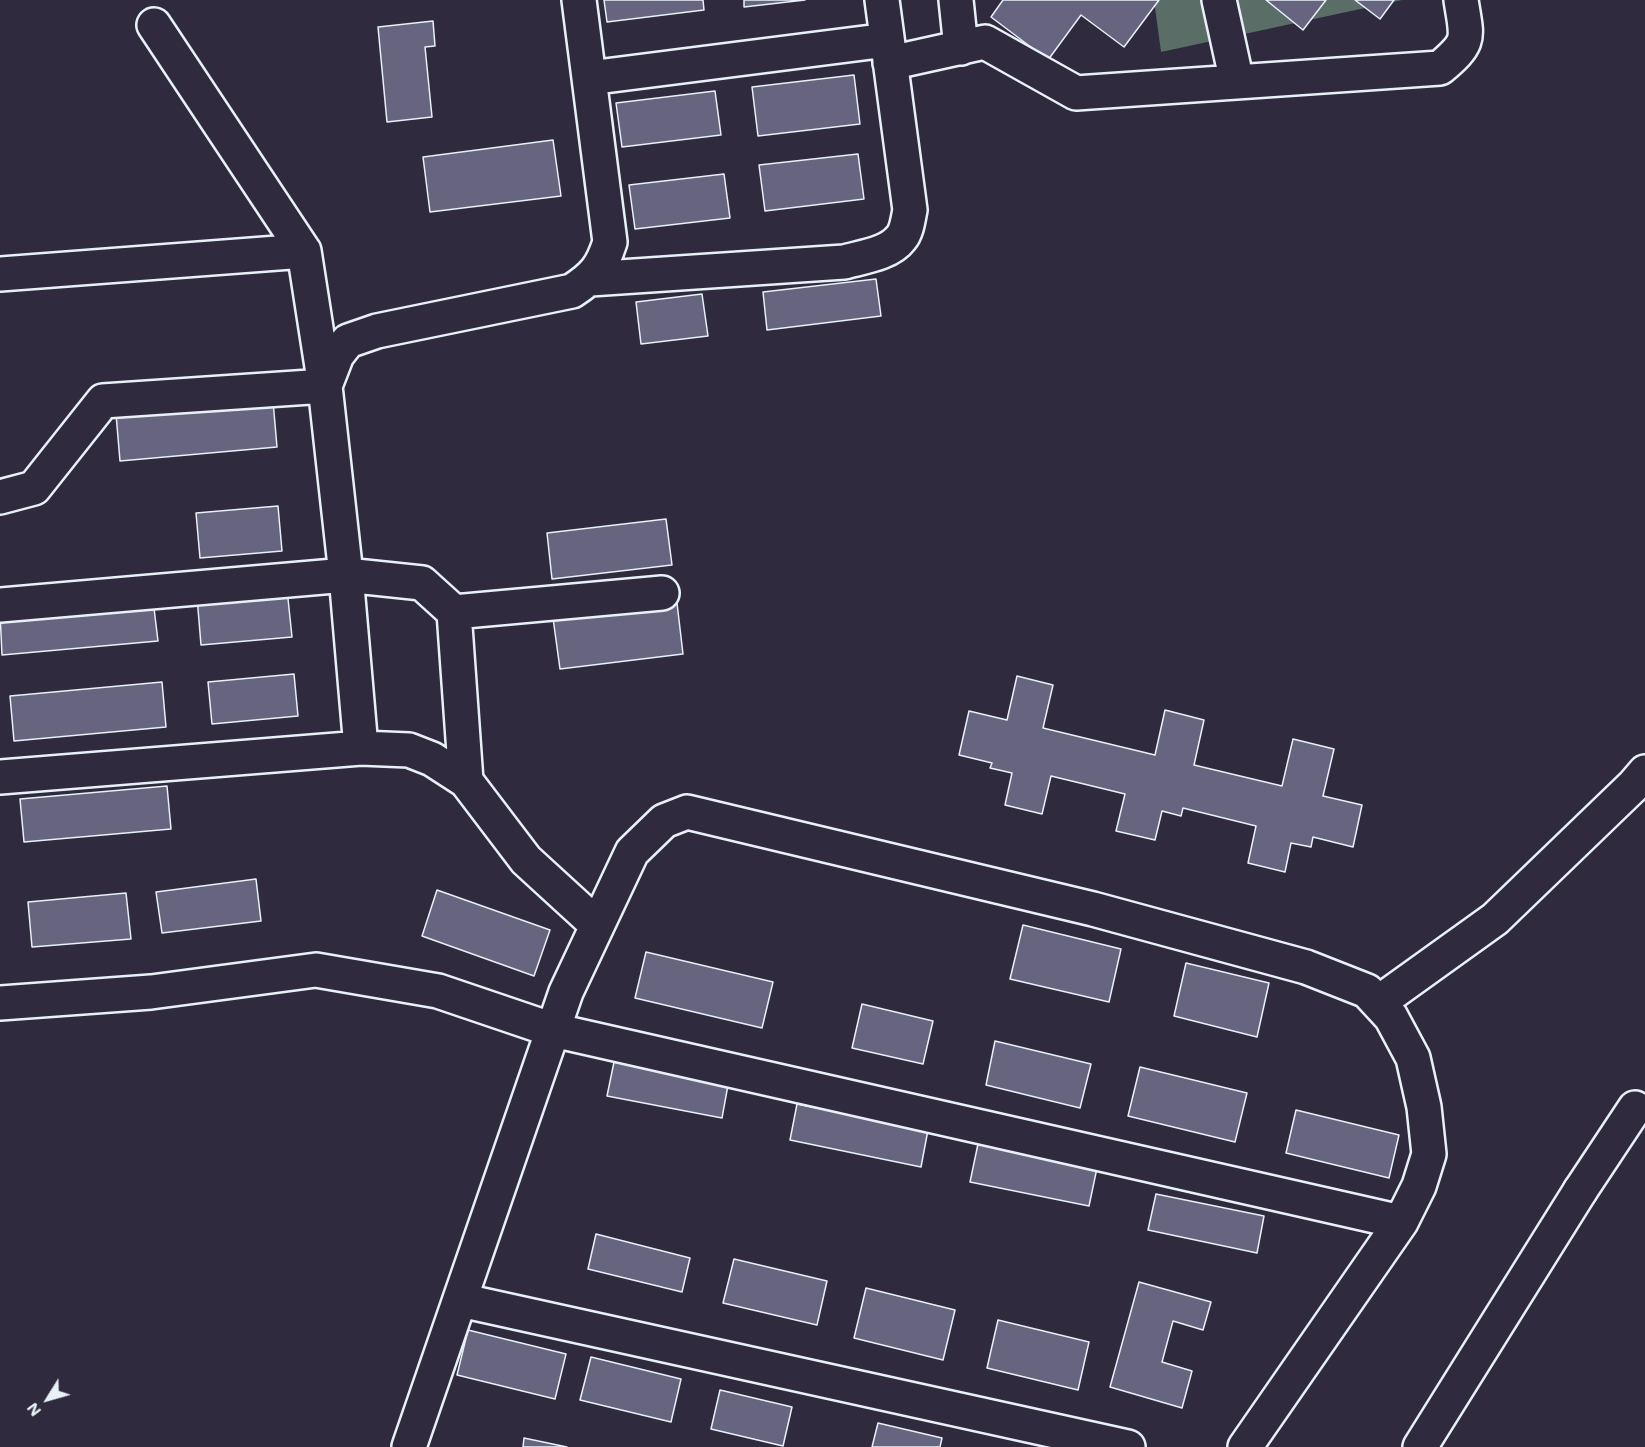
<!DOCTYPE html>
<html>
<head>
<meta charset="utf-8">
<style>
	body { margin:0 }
	#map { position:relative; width:1645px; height:1447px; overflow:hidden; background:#2f2a3d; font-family:Mali,sans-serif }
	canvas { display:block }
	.north { position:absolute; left:18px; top:1369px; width:60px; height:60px; -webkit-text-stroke:4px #2f2a3d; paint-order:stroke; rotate:233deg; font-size:16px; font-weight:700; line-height:24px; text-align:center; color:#e8f1f8 }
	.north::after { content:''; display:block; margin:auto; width:21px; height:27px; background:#e8f1f8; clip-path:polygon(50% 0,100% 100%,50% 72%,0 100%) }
</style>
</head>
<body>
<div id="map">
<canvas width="1645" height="1447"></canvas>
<div class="north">N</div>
</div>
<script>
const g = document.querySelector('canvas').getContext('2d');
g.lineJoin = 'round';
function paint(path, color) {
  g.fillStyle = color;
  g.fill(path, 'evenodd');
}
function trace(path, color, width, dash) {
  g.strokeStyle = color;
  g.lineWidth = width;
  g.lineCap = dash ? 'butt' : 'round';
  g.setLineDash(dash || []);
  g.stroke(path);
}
const green = new Path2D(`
	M1154,0H1402L1161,52Z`);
const building = new Path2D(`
	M604,0H703L704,10L607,22Z
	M744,0H805L744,7Z
	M1003,0H1159L1124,47L1081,15L1048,60L991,17Z
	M1266,0H1326L1303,30Z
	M1355,0H1394L1380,19Z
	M433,21L435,46L425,47L432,117L387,122L378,27Z
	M854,75L860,124L758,136L752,87Z
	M715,91L721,135L622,147L616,103Z
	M553,140L561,196L430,212L423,157Z
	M858,154L864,199L765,211L759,165Z
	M724,174L730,218L635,229L629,185Z
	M876,279L881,316L767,330L763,292Z
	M702,294L708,336L641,344L636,302Z
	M273,401L277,447L120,461L116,414Z
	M278,506L282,551L200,558L196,513Z
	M666,519L672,565L552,579L547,533Z
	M287,589L292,637L201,645L197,597Z
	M153,600L158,641L2,655L0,613Z
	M677,603L683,654L560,669L553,618Z
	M294,674L298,716L212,724L208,682Z
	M1017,676L1053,685L1043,728L1155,755L1165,710L1204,720L1194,765L1282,786L1293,739L1334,749L1323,796L1362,805L1353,847L1313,837L1311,847L1291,843L1285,872L1248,863L1256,826L1183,808L1181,816L1162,811L1155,840L1116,831L1125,794L1051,776L1042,814L1005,805L1012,773L990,768L992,763L959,755L969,711L1007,720Z
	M162,682L166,727L14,741L10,696Z
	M167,786L171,829L24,842L20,799Z
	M256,879L261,921L162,933L156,892Z
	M437,890L550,930L534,976L422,936Z
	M126,893L131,939L32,947L28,902Z
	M1023,925L1121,949L1109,1002L1010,979Z
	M646,952L773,982L762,1028L635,998Z
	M1186,963L1269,983L1257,1037L1174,1016Z
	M862,1004L933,1021L923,1064L852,1048Z
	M995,1041L1091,1064L1080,1108L986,1085Z
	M614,1062L728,1085L722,1118L607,1096Z
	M1140,1067L1247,1093L1235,1142L1128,1116Z
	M797,1104L928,1130L921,1167L790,1140Z
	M1296,1110L1399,1135L1389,1178L1286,1153Z
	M978,1144L1097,1168L1089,1206L970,1182Z
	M1156,1194L1264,1216L1257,1253L1148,1230Z
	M596,1234L690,1258L682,1292L588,1269Z
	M734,1259L827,1281L817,1325L723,1303Z
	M1139,1282L1211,1302L1203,1330L1173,1321L1162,1362L1192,1371L1182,1408L1110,1387Z
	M866,1288L955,1310L943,1360L854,1338Z
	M998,1320L1089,1342L1078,1390L987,1368Z
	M468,1330L566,1354L555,1399L457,1375Z
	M591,1357L681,1379L671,1422L580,1400Z
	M720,1390L792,1407L783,1446L711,1429Z
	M878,1423L942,1438L940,1447H872Z
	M524,1438L567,1447H523Z`);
const minor = new Path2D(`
	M956,0L961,48
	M1219,0L1237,82
	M154,25L304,251
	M890,63L985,42L1076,93L1440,68C1472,41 1467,39 1461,0
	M589,78L887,40
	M0,274L304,251L325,386L103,401L34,488L0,497
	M590,279L844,262C862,257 889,254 901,238C907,231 908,219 910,210L882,0
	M0,605L346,575L422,583L454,612L466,781
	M454,612L662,593
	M361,748L346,575L325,386L337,355L348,341L377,331L572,291C595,276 602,267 610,242L579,0
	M0,777L361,748L409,750L432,759L466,781L526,860L597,925
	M0,1003L151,992L316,970L438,991L553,1030L1401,1222
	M1378,1003L1495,919L1633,786L1645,772
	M460,1300L1128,1447
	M409,1447L566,992L632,852L664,821L687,812L1093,909L1306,967L1367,991L1391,1017L1413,1058L1424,1107L1429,1154L1419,1186L1401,1222L1245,1447
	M1420,1447L1580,1191`);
const tertiary = new Path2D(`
	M1580,1191L1635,1108`);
paint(green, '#5a6e67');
paint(building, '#67647f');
trace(building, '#e8f1f8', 1.5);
trace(minor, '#e8f1f8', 38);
trace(tertiary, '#e8f1f8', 38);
trace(minor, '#2f2a3d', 33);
trace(tertiary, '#2f2a3d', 33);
</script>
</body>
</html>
